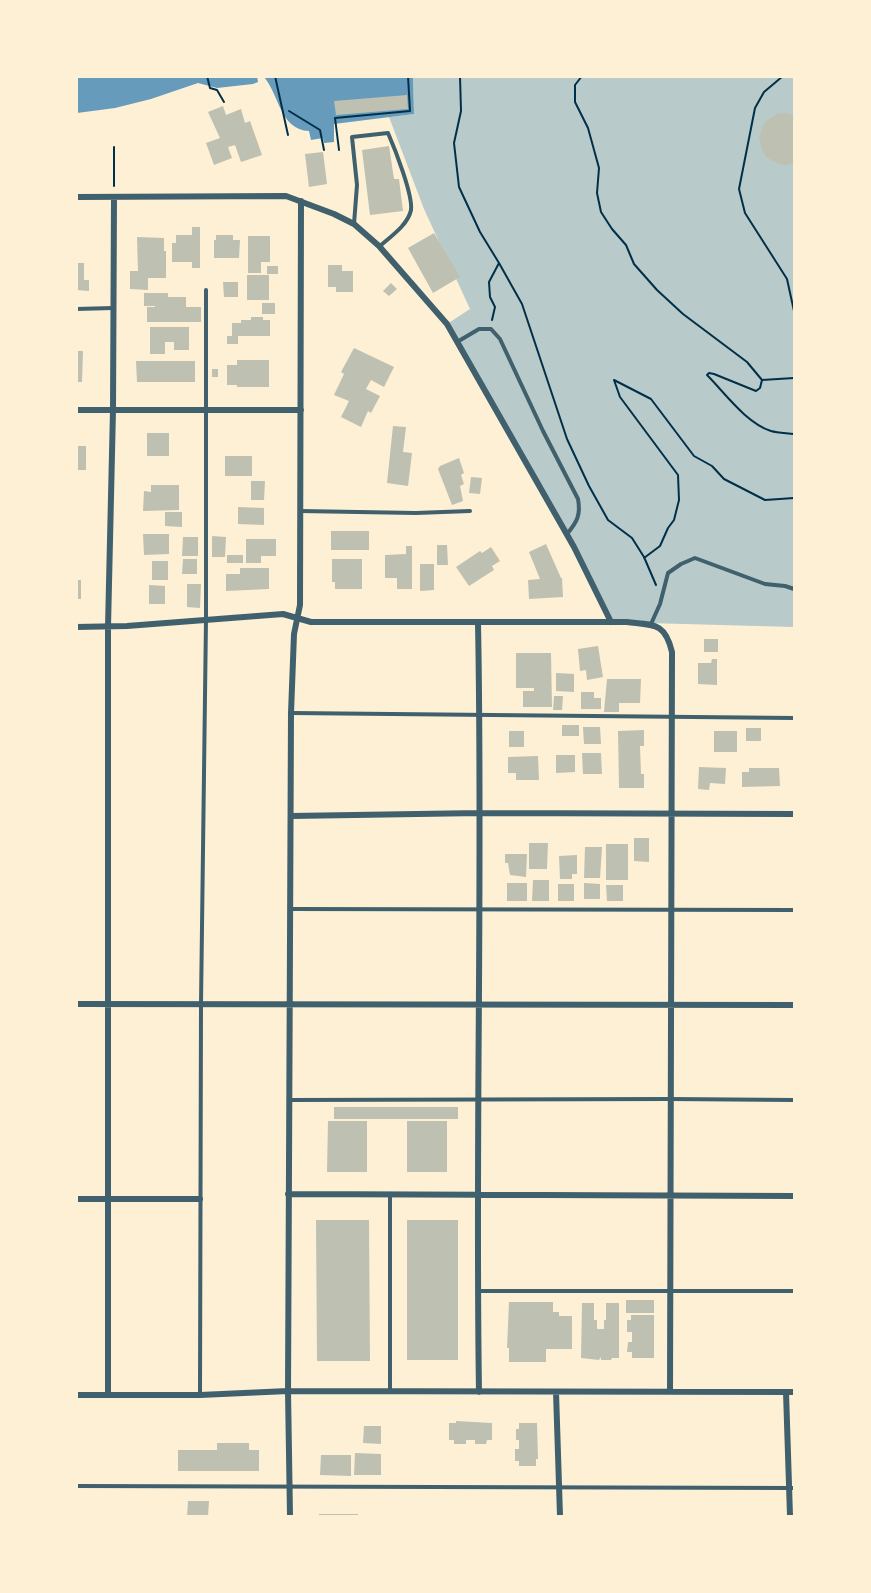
<!DOCTYPE html>
<html>
<head>
<meta charset="utf-8">
<style>
	body { margin:0 }
	#map { position:relative; width:871px; height:1593px; overflow:hidden; background:#fdf0d5; font-family:"Source Sans 3",sans-serif }
	canvas { display:block }
	.frame { position:absolute; inset:0; border:78px solid #fdf0d5; pointer-events:none }
</style>
</head>
<body>
<div id="map">
<canvas width="871" height="1593"></canvas>
<div class="frame"></div>
</div>
<script>
const g = document.querySelector('canvas').getContext('2d');
g.lineJoin = 'round';
function paint(path, color) {
  g.fillStyle = color;
  g.fill(path, 'evenodd');
}
function trace(path, color, width, dash) {
  g.strokeStyle = color;
  g.lineWidth = width;
  g.lineCap = dash ? 'butt' : 'round';
  g.setLineDash(dash || []);
  g.stroke(path);
}
const green = new Path2D(`
	M413,77H794V627L611,622L574,547L447,324L470,309L424,209L389,117L414,114Z`);
const water = new Path2D(`
	M257,76L258,82L253,84L217,88L198,83L151,99L115,108L77,113L76,77Z
	M264,77H413L414,114L334,124V142L324,143L323,138L311,140L309,131C280,130 279,94 264,77Z`);
const building = new Path2D(`
	M407,95L408,109L336,115L334,101Z
	M223,106L226,115L241,109L245,123L250,121L262,155L241,162L235,145L228,147L232,158L214,165L206,143L220,138L208,112Z
	M785,113L794,115V163L786,165L778,164L766,157L762,150L759,136L765,122L777,114Z
	M389,146L394,179H399L403,211L370,215L362,150Z
	M323,152L327,184L309,187L305,154Z
	M192,227H200V268H192V262H172V243H176V235H192Z
	M434,233L460,277L433,293L408,248Z
	M216,235H233V240H240L239,258H214V240H216Z
	M248,236H270V262H261V273H248Z
	M137,237L164,238V251H166V278H148V290L130,289V271H138Z
	M76,263H84V280H89V291L76,290Z
	M328,265H342V271H353V292H336V287H328Z
	M267,266H278V274H267Z
	M247,275H269V300H247Z
	M223,282H238V297H224Z
	M391,283L397,289L389,296L383,291Z
	M144,293H168V297H186V307H201V322H147V307H155V306H144Z
	M262,303H275V314H262Z
	M251,317H263V320H270V336H238V344H227V336H232V323H241V320H251Z
	M150,327H189V350H174V342H165V354H150Z
	M354,348L394,367L384,387L371,380L366,389L380,396L371,413L368,411L361,427L341,417L349,401L334,395L344,374L341,372Z
	M76,351H83L82,382H76Z
	M237,360H269V387H237V385H227V365H237Z
	M136,361H195V382H137Z
	M212,369H218V377H212Z
	M393,426L406,427L403,452L412,453L408,486L387,483Z
	M147,433H169V456H147Z
	M76,446H86V470H76Z
	M225,456H252V476H225Z
	M459,458L464,473L461,475L464,484L460,486L463,501L452,505L438,469L440,466Z
	M471,477L482,478L480,494L469,493Z
	M251,481H265L264,500H251Z
	M151,485H179V510L143,511L144,491L151,492Z
	M238,507L264,508V525L238,524Z
	M165,512H182V527L165,526Z
	M331,531H369V550H331Z
	M143,534H169V554L144,555Z
	M212,536L226,537L225,557H212Z
	M183,537H198V556H182Z
	M246,539H276V556H261V563H246Z
	M546,544L561,578H562L563,597L529,599L528,580L540,579L529,552Z
	M437,545H447L448,565H437Z
	M406,546H412V589H397V578H385V555L406,554Z
	M491,547L500,561L492,566L494,570L469,586L456,567L480,551L482,553Z
	M227,555H243V563H227Z
	M183,559H197V574H182Z
	M332,559H362V589H335V582H332Z
	M152,561H168V580H152Z
	M420,564H434V590L420,591Z
	M240,568H269V589L226,591V574H240Z
	M76,580H81V599H76Z
	M187,584H201L200,608L187,607Z
	M149,585L165,586V604H149Z
	M704,639H718V652H704Z
	M598,646L603,677L587,680L586,670L580,671L578,649Z
	M516,653H551L552,707H523V691H534V688H516Z
	M712,659H717V685L698,684V663H711Z
	M556,673L574,674V692L556,691Z
	M607,679H641L640,703H619V712H604Z
	M581,692H594V698H601V709H581Z
	M554,696H563L562,710H553Z
	M562,725H579V736H562Z
	M583,727H600L601,744H584Z
	M746,728H761V741H746Z
	M644,730V746H640L641,774H644V788H619L618,731Z
	M509,731H524V747H509Z
	M714,731H737V752H714Z
	M582,753H601L602,774H583Z
	M556,755H575V772L556,773Z
	M538,756L539,780H516V773H508V757Z
	M699,767L726,768L725,784L710,783L709,790L698,789Z
	M749,768H779L780,786L742,787V772H749Z
	M634,838H649V862L634,861Z
	M529,843H548L547,869H529Z
	M606,844H628V880H606Z
	M585,847H602L600,878H584Z
	M505,854H527L526,877L510,875L508,863H505Z
	M577,855V874H572V879H560L559,856Z
	M533,880H549V901H532Z
	M507,883H527V901H507Z
	M584,883L600,884V899H584Z
	M558,884H574V901H558Z
	M606,885H623V901H607Z
	M334,1107H458V1119H334Z
	M328,1121H367V1172H327Z
	M407,1121H447V1172H407Z
	M316,1220H369L370,1361H317Z
	M407,1220H458V1360H407Z
	M626,1300H654V1313H626Z
	M509,1302H553V1312H559V1316H572V1349H546V1362H509V1348H507Z
	M582,1303H594V1320H597V1329H604V1320H606V1303H619V1358H612L611,1360H601V1357L599,1360L581,1358Z
	M631,1315H654V1358H632V1352H627L628,1342H632V1332H627V1320H631Z
	M456,1421L492,1423V1440H487L486,1444H475V1440H466V1444H454V1440H449V1423H456Z
	M519,1423H537L538,1459H536V1466H519V1461H515V1449H519V1440H516V1429H519Z
	M364,1426H381V1444L363,1443Z
	M217,1443H249V1450H259V1471H178V1450H217Z
	M355,1453L381,1454V1475H354Z
	M321,1455H351V1476L320,1475Z
	M188,1501H209L208,1516H187Z
	M319,1514H358V1516H319Z`);
const path = new Path2D(`
	M207,76L210,88L217,90L224,102
	M275,76L288,135
	M460,76L461,111L454,143L459,187L480,232L499,263L489,282L490,297L495,307L492,320
	M582,76L575,85V102L588,128L599,168L597,193L601,212L612,229L626,245L634,264L657,290L683,314L747,362L762,380L794,378
	M783,76L764,92L755,108L739,189L745,213L787,279L794,311
	M289,111L320,130L324,150
	M114,147V186
	M339,150L335,118L410,111L408,76
	M499,263L522,304L567,439L589,486L608,520L632,538L644,557L656,585
	M762,380L760,388L756,391L714,374L709,373L707,375C725,393 746,423 771,431C778,433 787,433 794,434
	M644,558L660,546L668,528L674,520L679,500L678,475L620,397L614,380L651,399L694,456L712,466L724,479L765,500L794,498`);
const service = new Path2D(`
	M354,224L357,185L352,137L388,133C395,149 413,195 411,210C408,225 390,237 380,246
	M76,309L113,308
	M457,342L479,329H491L500,339L543,431L578,499C581,515 577,522 567,534
	M300,511L416,513L470,511
	M651,624L660,604L668,573L681,564L695,558L765,584L785,586L794,589
	M291,713L794,718
	M290,909L794,910
	M289,1100L670,1099L794,1100
	M390,1195V1391
	M478,1291H794
	M200,1394L201,1004L206,619V290
	M76,1486L794,1488`);
const minor = new Path2D(`
	M76,197L286,196L334,214L354,224L379,246L447,324L574,547L611,622
	M76,410H301
	M478,623C483,879 475,1135 479,1392
	M76,627L127,626L283,614L311,622H627C653,625 665,622 672,652L670,1392
	M291,816L480,813L794,814
	M76,1004L794,1005
	M288,1194L794,1196
	M76,1199H200
	M556,1392L560,1516
	M786,1392L790,1516
	M76,1395H200L288,1391L794,1392
	M108,1395V627L113,410L114,198
	M290,1516L288,1391L291,713L294,634L300,605L301,201`);
paint(green, '#b9caca');
paint(water, '#669bbc');
paint(building, '#bec0b2');
trace(path, '#003049', 2);
trace(service, '#3f606c', 4);
trace(minor, '#3f606c', 6);
</script>
</body>
</html>
